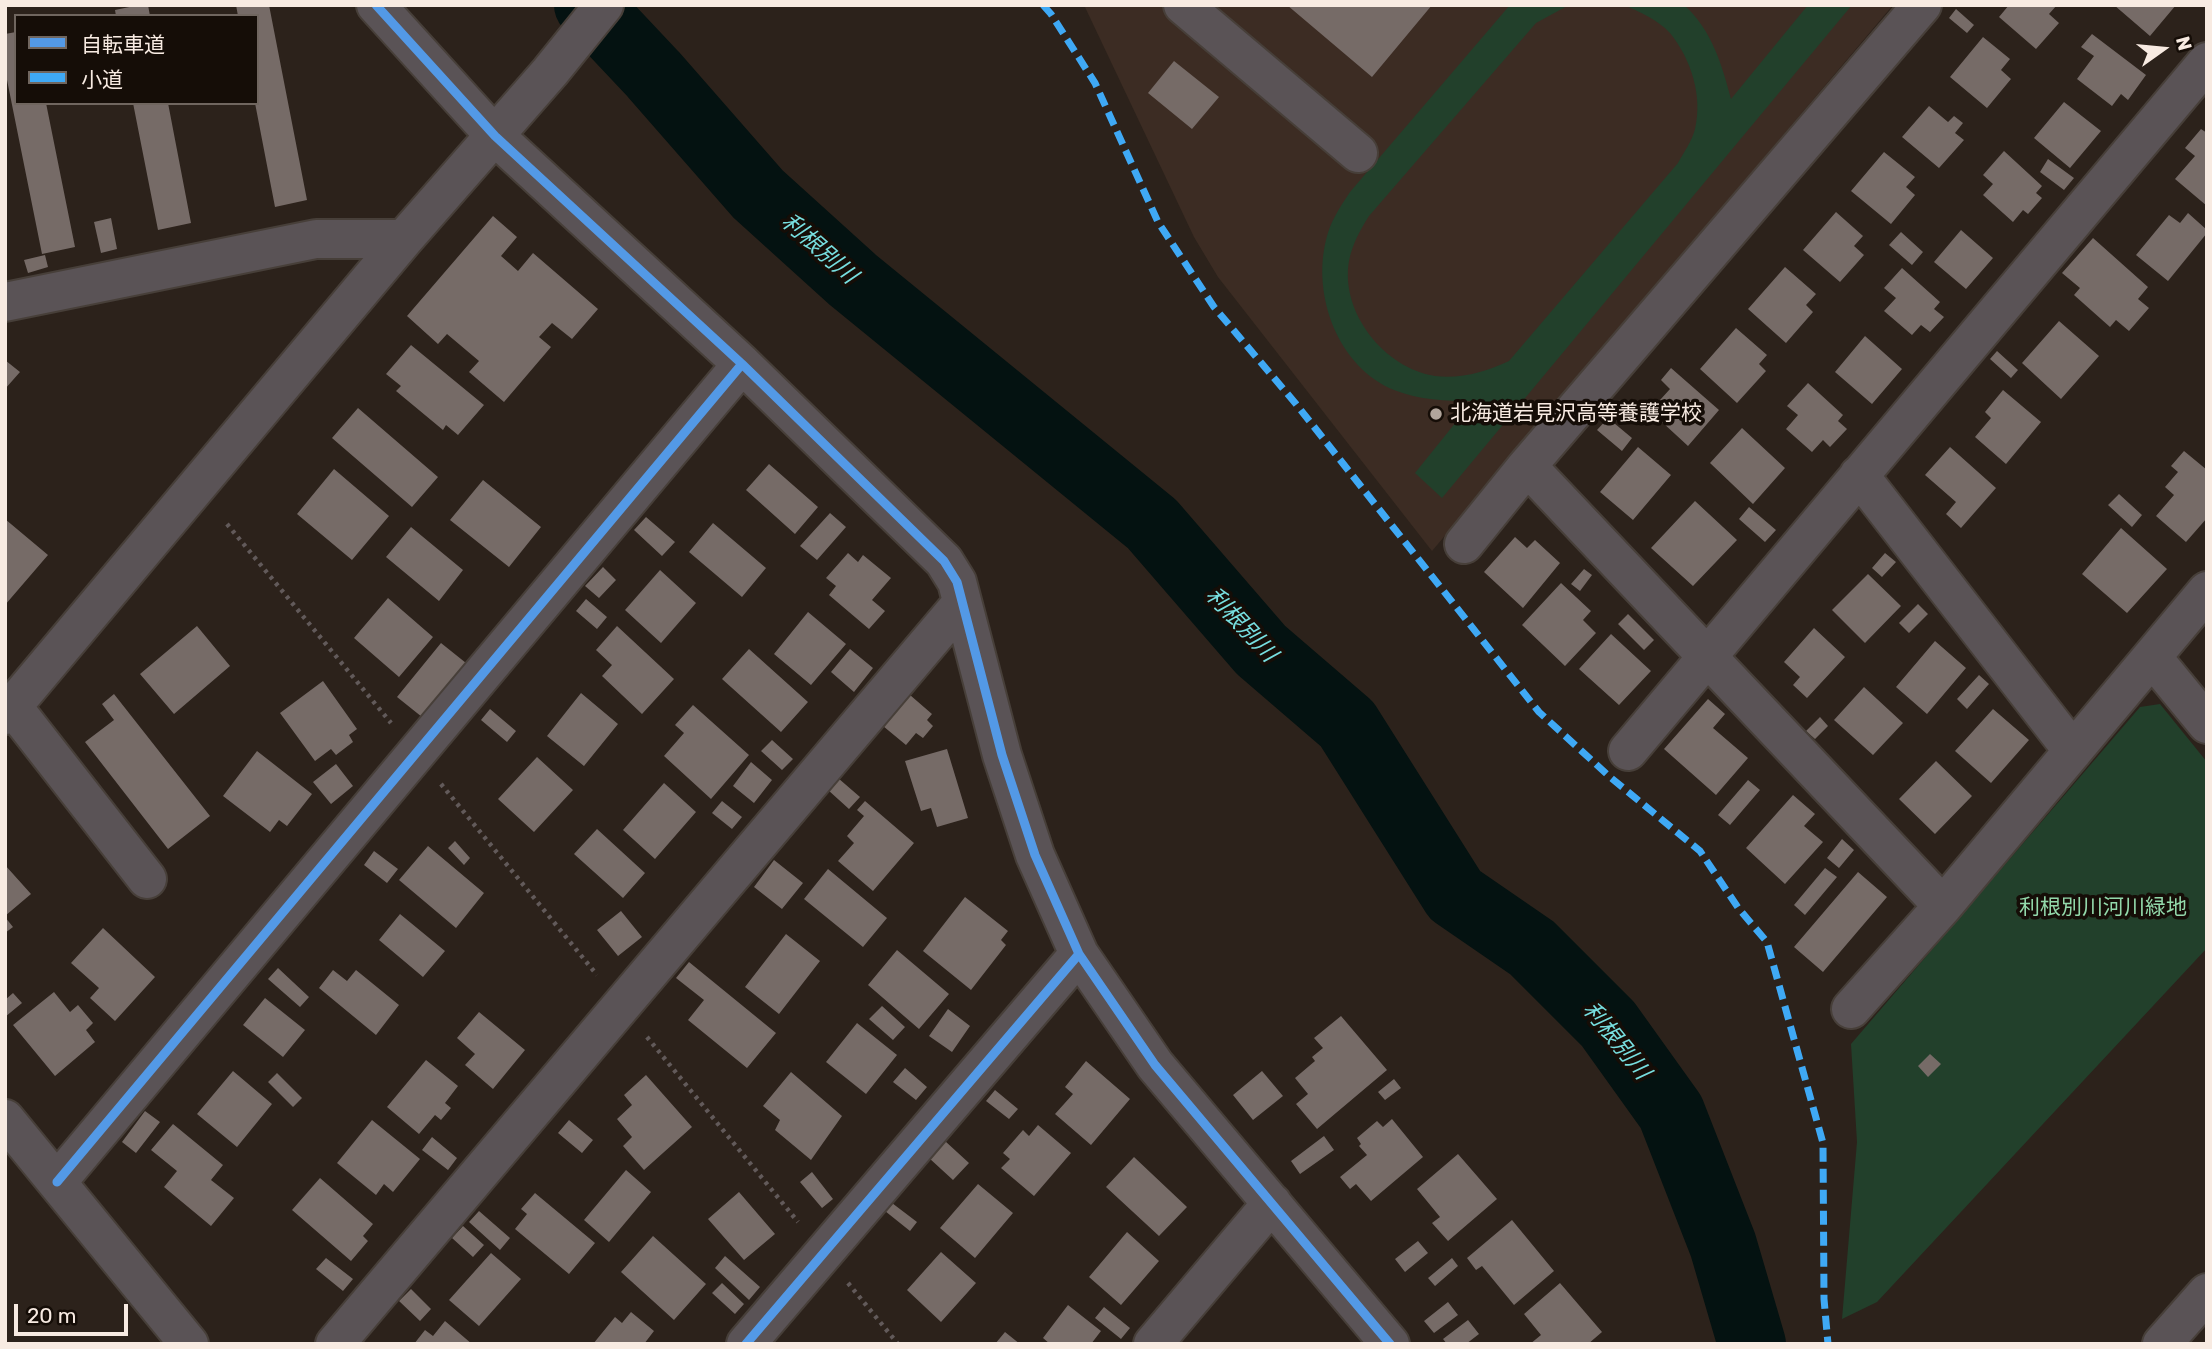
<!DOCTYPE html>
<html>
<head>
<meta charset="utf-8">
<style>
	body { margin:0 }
	#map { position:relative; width:2212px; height:1349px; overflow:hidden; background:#2c221b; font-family:Rubik,"Noto Sans JP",sans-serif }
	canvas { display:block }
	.frame { position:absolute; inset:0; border:7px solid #f8ebe2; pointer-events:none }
	.legend { position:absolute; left:14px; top:14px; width:245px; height:91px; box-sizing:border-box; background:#150d07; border:2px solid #70665f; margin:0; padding:9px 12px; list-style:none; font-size:21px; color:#f8ebe2 }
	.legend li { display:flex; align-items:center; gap:14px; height:35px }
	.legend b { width:35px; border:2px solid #70665f }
	.north { position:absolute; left:2128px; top:14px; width:70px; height:70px; -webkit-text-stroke:5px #150d07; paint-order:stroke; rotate:75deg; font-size:19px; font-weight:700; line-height:28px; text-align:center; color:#f8ebe2 }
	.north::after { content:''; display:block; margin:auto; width:24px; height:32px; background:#f8ebe2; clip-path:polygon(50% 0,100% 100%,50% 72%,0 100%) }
	.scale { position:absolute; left:14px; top:1304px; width:114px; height:32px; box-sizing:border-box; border:4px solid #f8ebe2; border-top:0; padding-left:9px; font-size:21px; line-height:24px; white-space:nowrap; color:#f8ebe2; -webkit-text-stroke:5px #150d07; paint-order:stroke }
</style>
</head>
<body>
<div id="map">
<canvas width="2212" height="1349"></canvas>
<div class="frame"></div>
<ul class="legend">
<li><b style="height:9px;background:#5399e6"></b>自転車道</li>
<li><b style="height:9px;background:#3fa9f5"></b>小道</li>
</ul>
<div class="north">N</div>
<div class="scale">20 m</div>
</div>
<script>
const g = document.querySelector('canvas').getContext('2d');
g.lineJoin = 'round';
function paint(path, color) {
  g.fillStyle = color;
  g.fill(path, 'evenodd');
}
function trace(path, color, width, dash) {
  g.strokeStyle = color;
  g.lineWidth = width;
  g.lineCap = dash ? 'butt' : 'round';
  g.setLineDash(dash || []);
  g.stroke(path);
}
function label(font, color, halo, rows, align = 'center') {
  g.font = font + ' Rubik,"Noto Sans JP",sans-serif';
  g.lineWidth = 7;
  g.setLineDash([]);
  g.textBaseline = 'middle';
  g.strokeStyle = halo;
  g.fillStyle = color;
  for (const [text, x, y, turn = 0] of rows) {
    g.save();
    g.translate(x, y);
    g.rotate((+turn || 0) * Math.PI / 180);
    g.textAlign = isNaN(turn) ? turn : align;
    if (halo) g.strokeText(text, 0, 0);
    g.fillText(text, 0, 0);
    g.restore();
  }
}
const education = new Path2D(`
	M1084,5H1893L1432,551L1218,277L1194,237Z`);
const green = new Path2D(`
	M1510,5H1569L1536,23L1369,216C1360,230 1352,245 1349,261C1340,312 1384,368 1435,376C1461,379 1486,372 1509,361L1678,163C1684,152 1692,141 1695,129C1703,96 1691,59 1670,33C1658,20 1640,12 1624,5H1684C1712,30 1722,65 1731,99L1808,5H1852L1442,498L1415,473L1473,401C1446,401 1419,400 1394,390C1338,367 1312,296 1326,240C1330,222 1340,207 1350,192Z
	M2160,704L2207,762V948L1877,1302L1842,1319L1857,1142L1851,1044L2140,707Z`);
const river = new Path2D(`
	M588,5L653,74L758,194L853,280L1152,524L1261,650L1347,724L1455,895L1532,948L1608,1024L1671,1112L1723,1245L1752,1344`);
const building = new Path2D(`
	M139,5H148L150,16H116L115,10Z
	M236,5H269L307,200L275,207L255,103H257V16H238Z
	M1287,5H1432L1372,77Z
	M2009,5H2057L2049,14L2059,23L2036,49L1999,17Z
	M2114,5H2176L2150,36Z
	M1956,9L1974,25L1967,33L1949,18Z
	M16,32V103H46L75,247L42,254L5,70V34Z
	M2092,34L2146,75L2128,100L2121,94L2112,106L2077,79L2094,56L2081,47Z
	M1983,37L2010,59L2001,70L2011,79L1987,108L1950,77Z
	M1174,61L1219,97L1192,129L1148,93Z
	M2064,102L2101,131L2070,168L2034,138Z
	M133,103H168L191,223L158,230Z
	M1929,106L1948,122L1954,116L1963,123L1955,133L1964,140L1939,168L1902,137Z
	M2201,129L2207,133V206L2175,179L2195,156L2185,148Z
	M2004,151L2042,186L2036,193L2042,198L2028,214L2023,210L2013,222L1983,195L1993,184L1983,175Z
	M1884,152L1915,177L1906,187L1915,195L1891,224L1851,191Z
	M2048,159L2074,178L2064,190L2040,172Z
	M1836,212L1863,236L1854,246L1864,255L1840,282L1803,250Z
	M2188,213L2207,230V233L2168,281L2136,255L2169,215L2180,223Z
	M493,216L517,237L501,256L518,271L533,253L598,309L572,339L552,323L539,337L551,347L504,402L469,372L479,361L447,334L438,344L407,316Z
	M111,218L117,249L101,253L94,222Z
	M1961,230L1993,258L1966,289L1934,262Z
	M1901,232L1923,252L1912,265L1889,245Z
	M2093,238L2148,287L2138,299L2149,308L2129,331L2116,320L2110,327L2074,295L2080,288L2062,273Z
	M45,255L48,267L28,273L24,260Z
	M1785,267L1816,294L1806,305L1813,312L1786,343L1748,309Z
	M1902,268L1940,302L1934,309L1944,317L1930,332L1921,325L1912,335L1884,311L1896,298L1884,288Z
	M2059,321L2099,356L2061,399L2022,363Z
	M1736,328L1767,355L1759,364L1766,371L1737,403L1700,369Z
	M1865,336L1902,369L1872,404L1835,372Z
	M411,345L484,405L458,435L446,425L443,430L396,391L401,386L386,374Z
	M1997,351L2018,370L2011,378L1990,359Z
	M5,360L20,372L5,389Z
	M1671,368L1719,410L1688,446L1650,411L1670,389L1661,380Z
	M1808,383L1843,415L1838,421L1847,429L1830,447L1823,440L1812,452L1786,429L1798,415L1787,406Z
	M2003,390L2041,422L2006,464L1975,437L1991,418L1985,412Z
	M358,408L438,477L412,507L332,438Z
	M1608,418L1632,438L1622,451L1597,430Z
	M1742,428L1785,468L1753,504L1710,463Z
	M1638,447L1671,475L1633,520L1600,492Z
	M1950,447L1996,488L1961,528L1946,514L1956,502L1925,475Z
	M2184,451L2207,470V518L2186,542L2156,516L2174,495L2165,487L2178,472L2171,466Z
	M769,464L818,507L795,534L746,490Z
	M334,469L389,516L352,560L297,514Z
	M483,480L541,527L509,567L450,520Z
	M2119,494L2142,515L2132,527L2108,505Z
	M1695,501L1737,540L1693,586L1651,548Z
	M1749,507L1776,530L1765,542L1739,519Z
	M830,513L846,527L817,560L800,546Z
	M646,517L675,542L662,556L634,530Z
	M5,519L48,555L5,605Z
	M713,523L766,568L742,597L689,552Z
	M411,527L463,570L439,601L386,557Z
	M2121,528L2167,569L2127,613L2082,574Z
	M1515,537L1527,548L1535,540L1560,563L1523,608L1484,572Z
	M848,553L858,562L863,555L891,578L872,600L885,611L869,629L829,595L836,586L826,578Z
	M1885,553L1896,562L1882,577L1872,568Z
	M603,567L616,580L599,598L585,586Z
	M1584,569L1592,575L1580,591L1571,584Z
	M660,570L696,603L661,643L625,610Z
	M1868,574L1901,606L1865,643L1832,610Z
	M1561,583L1591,611L1583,620L1596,633L1565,666L1522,625Z
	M388,598L433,637L399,677L354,638Z
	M586,599L607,617L597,629L576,611Z
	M1918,604L1928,614L1909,633L1899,623Z
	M808,612L846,644L811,685L774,654Z
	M1628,614L1654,640L1644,650L1618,624Z
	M197,626L230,666L174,714L140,674Z
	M617,626L674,679L642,714L602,676L612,665L596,650Z
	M1814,628L1845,657L1807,698L1793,685L1800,677L1784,662Z
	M1611,634L1651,671L1619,705L1579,669Z
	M1935,641L1966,668L1927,714L1896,687Z
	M441,643L466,663L422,717L397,697Z
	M749,649L808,702L781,732L722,679Z
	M850,649L873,668L854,692L831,672Z
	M1979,675L1989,684L1967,709L1957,699Z
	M323,681L357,729L349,735L353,742L336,755L331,749L315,761L280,713Z
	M1864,687L1903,723L1873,755L1834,720Z
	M581,693L618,724L584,766L547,736Z
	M114,694L210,816L168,849L85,742L114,720L102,704Z
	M910,695L932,714L927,720L933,726L923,738L916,733L906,745L883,726Z
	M1708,699L1725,714L1713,728L1748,758L1716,795L1664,749Z
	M693,705L749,755L711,799L664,756L684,733L675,725Z
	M490,709L516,731L507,742L481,720Z
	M1993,709L2029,740L1991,783L1955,751Z
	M1820,717L1828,726L1815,739L1806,731Z
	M772,740L793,759L782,770L761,751Z
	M947,749L968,818L937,827L931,808L921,811L905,761Z
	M257,751L312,794L287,826L279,820L270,832L223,796Z
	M537,757L573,790L534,832L498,799Z
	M1936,761L1972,796L1935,834L1899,799Z
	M751,762L772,780L754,803L733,786Z
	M336,764L353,786L331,804L313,782Z
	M838,778L860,797L849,809L828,790Z
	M1748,780L1760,790L1730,825L1718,815Z
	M664,783L696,812L655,859L623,830Z
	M1793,795L1815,814L1804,826L1823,842L1785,884L1746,848Z
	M722,801L742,817L732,829L712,813Z
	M865,801L914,843L873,891L838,861L854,843L847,836L864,816L857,810Z
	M597,829L645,873L623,898L574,854Z
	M1842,839L1854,850L1839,868L1827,858Z
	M455,841L470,858L464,865L448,848Z
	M428,846L484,893L456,928L399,880Z
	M374,851L398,869L387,883L364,865Z
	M774,860L803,883L782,909L754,887Z
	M5,865L31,894L5,916Z
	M1825,868L1837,877L1805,915L1794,905Z
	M828,869L887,918L863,947L804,899Z
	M1858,872L1887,897L1823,972L1794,947Z
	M965,897L1008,931L1001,940L1006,945L971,990L923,951Z
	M621,911L642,937L618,956L597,930Z
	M400,914L445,951L423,977L379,940Z
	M5,917L13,927L5,933Z
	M103,928L155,977L115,1021L90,998L99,988L71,963Z
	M786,934L820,961L779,1014L745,987Z
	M897,950L949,994L919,1029L868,985Z
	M689,962L776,1033L747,1068L688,1020L704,1000L676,978Z
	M278,968L309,997L300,1007L268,979Z
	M333,970L347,981L356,970L399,1005L376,1035L319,988Z
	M54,992L70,1012L78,1005L93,1023L86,1030L95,1042L55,1076L13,1025Z
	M13,993L22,1003L5,1017V1000Z
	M265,998L305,1030L283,1057L243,1025Z
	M882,1006L905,1027L893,1040L869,1019Z
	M948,1009L970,1026L952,1052L929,1036Z
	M479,1012L525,1050L493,1089L465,1065L475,1054L457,1038Z
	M1341,1016L1387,1070L1317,1129L1296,1104L1308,1094L1295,1078L1315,1061L1312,1057L1323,1048L1314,1038Z
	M857,1023L897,1055L866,1094L826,1062Z
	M1930,1054L1941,1064L1928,1077L1918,1066Z
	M426,1060L458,1086L445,1103L451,1108L441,1120L435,1115L419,1134L387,1107Z
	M1086,1061L1130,1099L1091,1145L1055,1114L1073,1094L1065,1087Z
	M905,1068L927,1087L916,1100L893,1082Z
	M233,1071L272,1104L237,1147L197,1114Z
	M1262,1071L1283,1096L1253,1120L1233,1095Z
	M791,1072L842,1116L811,1160L775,1130L780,1120L763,1106Z
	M277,1073L302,1098L293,1107L268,1082Z
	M646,1075L692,1127L644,1170L623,1146L632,1137L617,1119L632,1105L624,1095Z
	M1394,1079L1401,1088L1385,1100L1378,1092Z
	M995,1090L1018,1109L1009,1119L986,1101Z
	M145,1111L160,1122L136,1153L122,1142Z
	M1392,1119L1423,1157L1371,1201L1356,1184L1350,1189L1340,1177L1367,1155L1359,1146L1361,1144L1357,1138L1377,1121L1383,1127Z
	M372,1120L420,1159L393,1192L384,1184L376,1195L337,1163Z
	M569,1120L593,1140L582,1153L558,1133Z
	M173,1124L223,1165L211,1180L234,1198L211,1226L164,1187L177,1171L151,1150Z
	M1038,1125L1071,1153L1034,1196L1001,1168L1010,1159L1003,1153L1023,1130L1029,1136Z
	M1324,1136L1334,1150L1300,1174L1291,1161Z
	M432,1137L457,1158L448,1170L422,1150Z
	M945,1141L969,1163L953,1180L929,1158Z
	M1458,1154L1497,1199L1448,1241L1432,1223L1440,1217L1417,1189Z
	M1134,1157L1187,1207L1159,1236L1106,1187Z
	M626,1170L651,1192L609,1242L584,1220Z
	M812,1172L833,1199L822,1208L800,1182Z
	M320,1178L373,1224L363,1236L368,1241L351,1261L292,1210Z
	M978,1184L1013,1213L975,1258L940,1228Z
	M739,1192L775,1234L744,1260L708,1219Z
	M535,1193L595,1243L569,1274L515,1229L527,1214L521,1209Z
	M892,1203L917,1222L910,1231L885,1211Z
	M479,1211L510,1238L500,1250L469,1222Z
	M1512,1220L1554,1271L1514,1305L1482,1266L1476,1270L1467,1258Z
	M463,1226L484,1245L473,1257L452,1238Z
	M1127,1232L1159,1261L1121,1305L1089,1277Z
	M653,1236L706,1284L674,1320L621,1272Z
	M1418,1241L1428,1253L1405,1272L1395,1259Z
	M941,1252L976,1283L941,1322L907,1290Z
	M491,1253L521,1279L479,1326L449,1300Z
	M725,1256L760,1287L749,1300L715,1268Z
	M326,1258L353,1279L343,1291L316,1269Z
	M1452,1258L1458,1266L1435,1286L1428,1278Z
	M722,1283L744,1304L735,1314L712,1293Z
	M1560,1283L1602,1332L1588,1344H1530L1541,1335L1524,1314Z
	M411,1289L431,1309L420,1321L399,1301Z
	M1448,1302L1458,1315L1434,1333L1424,1321Z
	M1068,1305L1101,1331L1091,1344H1050L1043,1338Z
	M1104,1307L1130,1328L1121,1339L1095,1318Z
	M631,1312L654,1331L644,1344H593L615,1317L622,1323Z
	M1468,1320L1479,1334L1466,1344H1447L1443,1339Z
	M445,1321L472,1344H414L425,1330L433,1336Z
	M1005,1332L1020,1344H995Z`);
const path = new Path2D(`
	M227,524L391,723
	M441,784L597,975
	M647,1037L798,1222
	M848,1283L898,1344`);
const minor = new Path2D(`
	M376,5L495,136L742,364L944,561L957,582L1002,755L1035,855L1079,954
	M1183,5L1358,153
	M5,302L316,239H404
	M1527,466L1943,906
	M1859,475L2073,751
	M1464,544L1527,466L1922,5
	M2152,657L2207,724
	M12,706L147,879
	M5,715L404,239L550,72L604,5
	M1628,751L2207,62
	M1851,1009L1943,906L2207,591
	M5,1119L189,1344
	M57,1182L742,364
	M335,1344L962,603
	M746,1344L1079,954L1155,1065L1390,1344
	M1153,1344L1272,1203
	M2162,1344L2207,1293`);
const quiet = new Path2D(`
	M1043,5L1051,14L1095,83L1158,222L1214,307L1296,404L1539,712L1610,777L1700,851L1739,909L1767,942L1823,1143L1824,1299L1828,1344`);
const cycleway = new Path2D(`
	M376,5L495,136L742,364L944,561L957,582L1002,755L1035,855L1079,954
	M57,1182L742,364
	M746,1344L1079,954L1155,1065L1390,1344`);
const markers = [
	[1436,414,7,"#b1a59c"]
];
const poiNames = [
	["北海道岩見沢高等養護学校",1450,414]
];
const parkNames = [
	["利根別川河川緑地",2103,908]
];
const waterNames = [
	["利根別川",819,249,42],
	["利根別川",1241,625,47],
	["利根別川",1616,1041,51]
];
paint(education, '#3c2c23');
paint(green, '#22402b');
trace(river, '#041211', 68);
paint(building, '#766b67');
trace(minor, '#473f39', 42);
trace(path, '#625a5a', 4.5, [3.5, 5]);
trace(minor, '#5a5356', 38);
trace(quiet, '#3fa9f5', 7, [14, 7]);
trace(cycleway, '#5399e6', 9);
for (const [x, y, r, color] of markers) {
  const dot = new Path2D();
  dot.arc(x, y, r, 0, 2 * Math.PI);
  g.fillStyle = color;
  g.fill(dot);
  trace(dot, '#150d07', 2.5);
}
label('21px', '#f8ebe2', '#150d07', poiNames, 'left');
label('21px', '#93d9ab', '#150d07', parkNames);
label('italic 23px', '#77dedf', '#150d07', waterNames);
</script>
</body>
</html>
